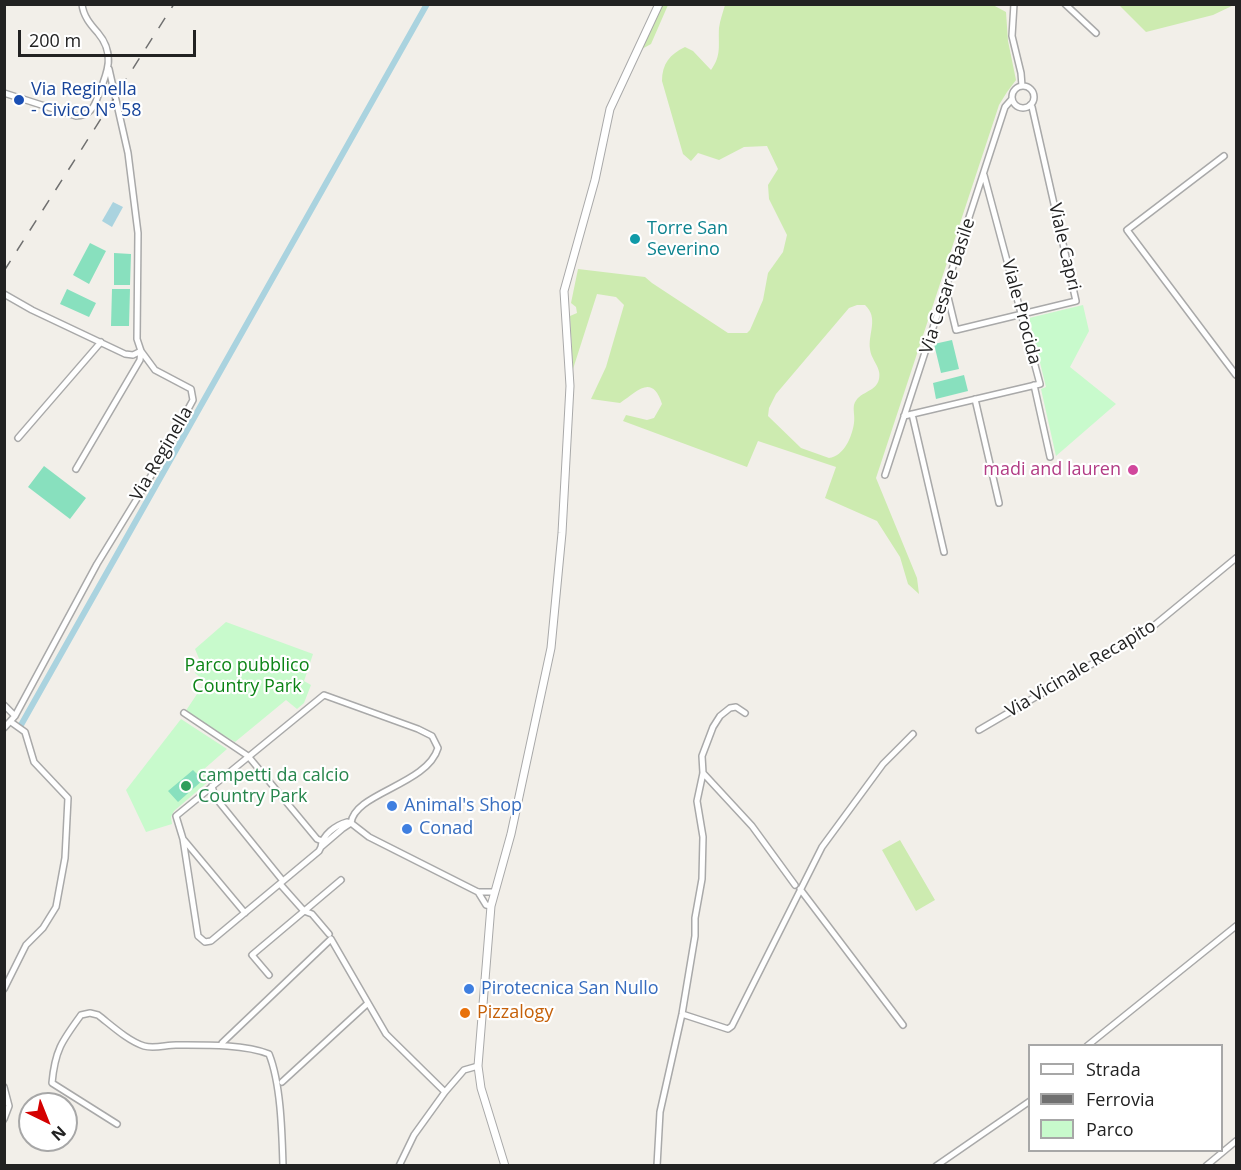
<!DOCTYPE html>
<html>
<head>
<meta charset="utf-8">
<style>
	body { margin:0 }
	#map { position:relative; width:1241px; height:1170px; overflow:hidden; background:#f2efe9; font-family:"Open Sans",sans-serif }
	canvas { display:block }
	.frame { position:absolute; inset:0; border:6px solid #222; pointer-events:none }
	.legend { position:absolute; left:1028px; top:1044px; width:195px; height:108px; box-sizing:border-box; background:#fff; border:2px solid #a7a7a7; margin:0; padding:8px 10px; list-style:none; font-size:18px; color:#222 }
	.legend li { display:flex; align-items:center; gap:12px; height:30px }
	.legend b { width:30px; border:2px solid #a7a7a7 }
	.north { position:absolute; left:18px; top:1092px; width:60px; height:60px; box-sizing:border-box; background:#fff; border:2px solid #a7a7a7; border-radius:50%; rotate:137deg; font-size:16px; font-weight:700; line-height:24px; text-align:center; color:#222 }
	.north::after { content:''; display:block; margin:auto; width:21px; height:27px; background:#d40000; clip-path:polygon(50% 0,100% 100%,50% 72%,0 100%) }
	.scale { position:absolute; left:18px; top:30px; width:178px; height:27px; box-sizing:border-box; border:3px solid #222; border-top:0; padding-left:8px; font-size:18px; line-height:21px; white-space:nowrap; color:#222; -webkit-text-stroke:4px #fff; paint-order:stroke }
</style>
</head>
<body>
<div id="map">
<canvas width="1241" height="1170"></canvas>
<div class="frame"></div>
<ul class="legend">
<li><b style="height:8px;background:#fff"></b>Strada</li>
<li><b style="height:8px;background:#707070"></b>Ferrovia</li>
<li><b style="height:16px;background:#c8facc"></b>Parco</li>
</ul>
<div class="north">N</div>
<div class="scale">200 m</div>
</div>
<script>
const g = document.querySelector('canvas').getContext('2d');
g.lineJoin = 'round';
function paint(path, color) {
  g.fillStyle = color;
  g.fill(path, 'evenodd');
}
function trace(path, color, width, dash) {
  g.strokeStyle = color;
  g.lineWidth = width;
  g.lineCap = dash ? 'butt' : 'round';
  g.setLineDash(dash || []);
  g.stroke(path);
}
function label(font, color, halo, rows, align = 'center') {
  g.font = font + ' "Open Sans",sans-serif';
  g.lineWidth = 4.5;
  g.setLineDash([]);
  g.textBaseline = 'middle';
  g.strokeStyle = halo;
  g.fillStyle = color;
  for (const [text, x, y, turn = 0] of rows) {
    g.save();
    g.translate(x, y);
    g.rotate((+turn || 0) * Math.PI / 180);
    g.textAlign = isNaN(turn) ? turn : align;
    if (halo) g.strokeText(text, 0, 0);
    g.fillText(text, 0, 0);
    g.restore();
  }
}
const grass = new Path2D(`
	M1236,4L1213,15L1146,32L1119,5Z
	M661,5H668L651,44L640,50Z
	M993,5L1006,12L1008,41L1016,80L1007,92L999,105L876,478L917,578L919,594L908,584L900,557L877,521L825,498L836,467L758,441L747,467L623,421L626,415L647,420L654,418L662,404C652,373 637,392 620,403L591,399L606,367L624,305L616,297L597,294L573,369L570,316L577,313L576,307L571,303L578,269L645,277L652,283L728,333H747L750,330L763,300L768,273L783,252L787,235L769,199L768,185L778,169L767,146L744,147L719,160L698,153L691,161L683,154L662,81C662,64 670,54 685,47L693,51L711,70C722,55 718,45 719,28C720,20 723,12 725,5ZM857,305H865C879,318 868,333 870,349C871,360 882,368 879,379C876,393 858,391 854,405C853,410 855,417 854,423C852,437 844,456 829,458L801,448L768,416L769,408L776,394L849,308Z
	M900,840L935,900L916,911L882,850Z`);
const park = new Path2D(`
	M1083,305L1089,331L1070,367L1116,404L1056,456L1041,389L1046,387L1029,318Z
	M226,622L313,654L304,681L311,685L304,703L297,709L286,700L235,742L185,712L205,682L195,673L200,661L195,649Z
	M181,719L227,749L203,770L209,781L174,811L171,817L172,824L146,832L126,790Z`);
const pitch = new Path2D(`
	M90,243L106,251L89,284L73,275Z
	M114,253L131,254L130,285H114Z
	M67,289L96,303L89,317L60,304Z
	M112,289H130L129,326H111Z
	M952,340L959,369L941,373L934,344Z
	M964,375L968,391L936,399L933,383Z
	M44,466L86,498L70,519L28,487Z
	M193,770L203,780L178,802L168,791Z`);
const water = new Path2D(`
	M113,202L123,207L112,227L102,221Z`);
const canal = new Path2D(`
	M21,725L427,4`);
const minor = new Path2D(`
	M1014,4L1012,36L1021,73L1022,86
	M1065,4L1096,33
	M1012 97a11 11 0 1 1 22 0a11 11 0 1 1-22 0Z
	M4,93L76,116C89,116 94,108 98,96C107,74 116,54 98,33C91,25 83,16 82,4
	M1224,156L1127,230L1236,375
	M947,293L956,330L1076,301L1032,107L1030,105
	M4,294L32,310L125,354L133,355L141,351
	M1034,385L1050,457
	M975,399L999,503
	M912,414L944,552
	M904,416L1040,384L984,175
	M18,438L101,342
	M76,469L140,360L141,351
	M885,475L1005,107L1012,99
	M4,705L15,716
	M184,713L248,756L317,839L322,841
	M4,728L15,716L97,564L157,466L193,400L191,389L155,370L141,351L137,339L138,233L128,153L109,69
	M979,730L1145,633L1236,558
	M703,773L752,826L795,885
	M212,786L215,797L283,881
	M347,822L351,823L342,829L321,847C322,835 336,825 347,822Z
	M184,840L245,913
	M321,847L319,851L211,941L205,942L198,936L183,839L176,816L324,695L418,729L432,736L438,748C427,785 354,793 351,823L369,837L478,892H495
	M280,884L304,911L312,914L329,934
	M800,889L903,1025
	M478,892L486,905L491,906
	M269,975L252,955L341,880
	M4,989L26,945L43,928L56,907L65,858L68,798L34,762L25,732L11,722
	M682,1014L728,1029L732,1026L822,847L883,764L913,734
	M222,1043L331,939L386,1034L445,1092
	M1087,1046L1236,926
	M282,1082L367,1004
	M4,1087L9,1106L4,1119
	M117,1124L52,1083C55,1050 62,1041 81,1015L90,1013L98,1015C111,1025 128,1041 144,1046C154,1049 166,1045 176,1045C203,1045 244,1044 269,1054C281,1084 282,1133 283,1166
	M399,1166L414,1135L445,1092L464,1070L478,1066
	M657,1166L660,1112L682,1014L695,936V918L702,879L703,837L697,801L703,773L702,756L713,727L720,716L730,708L736,707L745,713
	M936,1166L1030,1101
	M1206,1166L1236,1141`);
const tertiary = new Path2D(`
	M505,1166L481,1088L478,1066L491,906L511,834L551,648L562,533L570,386L564,291L595,180L610,109L659,4`);
const rail = new Path2D(`
	M4,271L174,4`);
const markers = [
	[19,100,6,"#1a4fb4"],
	[635,239,6,"#0f9aa8"],
	[1133,470,6,"#d1479c"],
	[186,786,6,"#2e9e5b"],
	[392,806,6,"#3f7fe0"],
	[407,829,6,"#3f7fe0"],
	[469,989,6,"#3f7fe0"],
	[465,1013,6,"#e8710a"]
];
const transitNames = [
	["Via Reginella",31,90],
	["- Civico N° 58",31,111]
];
const cultureNames = [
	["Torre San",647,229],
	["Severino",647,250]
];
const streetNames = [
	["Viale Capri",1064,247,77],
	["Via Cesare Basile",948,286,-72],
	["Viale Procida",1021,312,75],
	["Via Reginella",162,454,-60],
	["Via Vicinale Recapito",1081,669,-31]
];
const hotelNames = [
	["madi and lauren",1121,470]
];
const parkNames = [
	["Parco pubblico",247,666],
	["Country Park",247,687]
];
const leisureNames = [
	["campetti da calcio",198,776],
	["Country Park",198,797]
];
const shopNames = [
	["Animal's Shop",404,806],
	["Conad",419,829],
	["Pirotecnica San Nullo",481,989]
];
const foodNames = [
	["Pizzalogy",477,1013]
];
paint(grass, '#cdebb0');
paint(park, '#c8facc');
paint(pitch, '#88e0be');
paint(water, '#aad3df');
trace(canal, '#aad3df', 6);
trace(minor, '#a9a9a9', 8);
trace(tertiary, '#a9a9a9', 9);
trace(minor, '#fff', 5);
trace(tertiary, '#fff', 7);
trace(rail, '#707070', 1.5, [12, 12]);
for (const [x, y, r, color] of markers) {
  const dot = new Path2D();
  dot.arc(x, y, r, 0, 2 * Math.PI);
  g.fillStyle = color;
  g.fill(dot);
  trace(dot, '#fff', 2);
}
label('18px', '#164399', '#fff', transitNames, 'left');
label('18px', '#0d838f', '#fff', cultureNames, 'left');
label('18px', '#222', '#fff', streetNames);
label('18px', '#b23c85', '#fff', hotelNames, 'right');
label('18px', '#0c8416', '#fff', parkNames);
label('18px', '#27864d', '#fff', leisureNames, 'left');
label('18px', '#366cbe', '#fff', shopNames, 'left');
label('18px', '#c56008', '#fff', foodNames, 'left');
</script>
</body>
</html>
